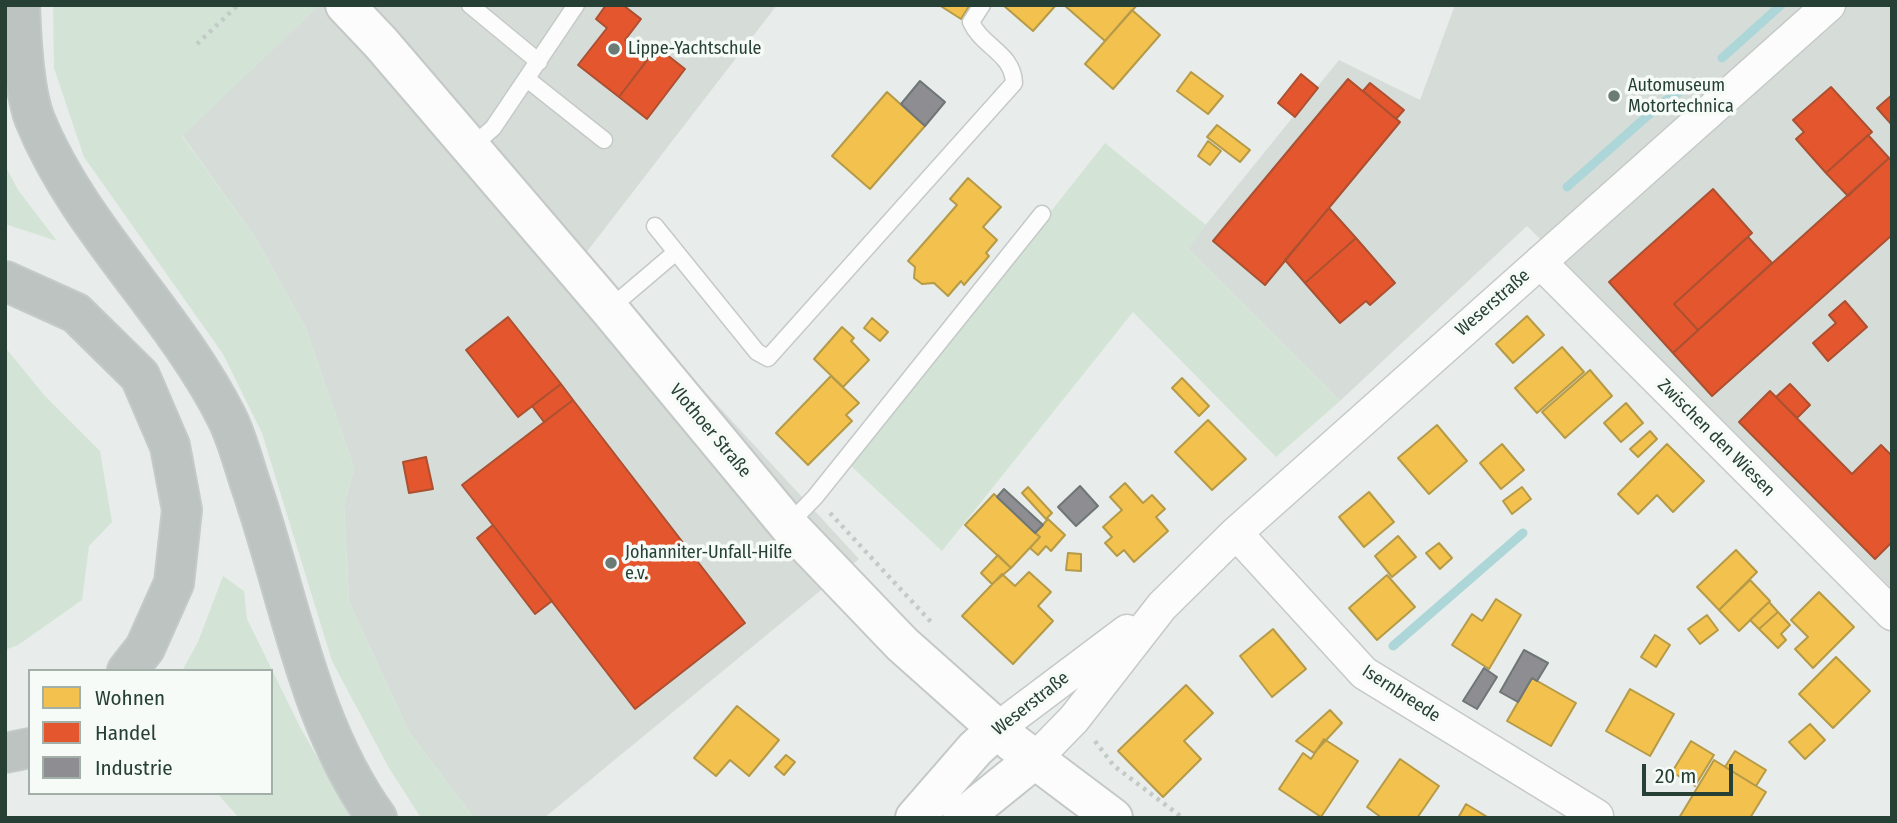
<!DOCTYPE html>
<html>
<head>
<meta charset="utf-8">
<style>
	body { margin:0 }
	#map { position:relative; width:1897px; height:823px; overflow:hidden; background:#e8ecea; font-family:"Fira Sans Condensed",sans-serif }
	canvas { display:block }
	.frame { position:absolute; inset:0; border:7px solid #264036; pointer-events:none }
	.legend { position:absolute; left:28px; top:669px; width:245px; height:126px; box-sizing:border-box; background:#f7fbf8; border:2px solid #a3b0aa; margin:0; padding:9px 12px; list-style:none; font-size:21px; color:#264036 }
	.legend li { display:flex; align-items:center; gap:14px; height:35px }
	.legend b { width:35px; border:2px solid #a3b0aa }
	.scale { position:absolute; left:1642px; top:764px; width:91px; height:32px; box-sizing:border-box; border:4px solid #264036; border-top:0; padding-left:9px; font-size:21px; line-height:24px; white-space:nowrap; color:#264036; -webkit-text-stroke:5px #f7fbf8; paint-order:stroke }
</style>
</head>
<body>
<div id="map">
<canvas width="1897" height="823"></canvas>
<div class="frame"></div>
<ul class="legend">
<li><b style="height:19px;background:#f2c14e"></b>Wohnen</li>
<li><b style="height:19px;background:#e4572e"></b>Handel</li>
<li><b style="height:19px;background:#8d8d92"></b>Industrie</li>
</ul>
<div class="scale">20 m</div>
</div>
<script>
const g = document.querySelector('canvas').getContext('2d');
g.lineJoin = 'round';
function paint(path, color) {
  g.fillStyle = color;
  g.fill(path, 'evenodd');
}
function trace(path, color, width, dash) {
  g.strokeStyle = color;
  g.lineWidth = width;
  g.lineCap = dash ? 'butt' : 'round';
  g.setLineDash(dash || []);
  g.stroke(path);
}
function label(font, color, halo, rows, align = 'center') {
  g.font = font + ' "Fira Sans Condensed",sans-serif';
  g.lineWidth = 7;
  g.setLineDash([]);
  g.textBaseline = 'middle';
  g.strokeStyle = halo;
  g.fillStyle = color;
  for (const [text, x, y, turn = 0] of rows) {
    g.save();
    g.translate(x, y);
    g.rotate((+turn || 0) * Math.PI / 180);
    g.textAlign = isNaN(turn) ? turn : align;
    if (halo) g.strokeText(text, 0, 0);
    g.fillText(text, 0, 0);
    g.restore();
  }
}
const built = new Path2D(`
	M319,5H777L582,258L859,559L544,818H474L409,732L349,602L344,505L354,468L306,329L256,239L182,135Z
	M1455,5H1892V589L1527,226L1340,401L1187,248L1339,60L1420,100Z`);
const green = new Path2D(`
	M53,5H319L182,136L256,239L306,329L354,468L344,505L349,602L409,732L474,818H421L389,768L332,661L262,433L223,354L84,157L54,68Z
	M1105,143L1206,225L1188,249L1340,401L1276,457L1133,312L942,551L850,465Z
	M5,165L18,190L57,241L5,224Z
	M5,347L44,395L100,451L112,522L89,546L82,600L18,645L5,650Z
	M223,576L244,591L247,619L300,727L352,818H239L217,793H271V671H182L198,642Z`);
const homes = new Path2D(`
	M939,5H970L961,19Z
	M1003,5H1056L1033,31Z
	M1064,5H1137L1105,41Z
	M1132,10L1160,35L1113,89L1085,64Z
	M1191,72L1223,96L1208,114L1177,91Z
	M887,92L925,126L870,189L832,156Z
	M1217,125L1250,150L1240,162L1207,137Z
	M1208,141L1221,151L1210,165L1198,156Z
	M968,178L1001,207L983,227L997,240L986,253L989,256L964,285L961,281L948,296L934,283L922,284L914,278L915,267L908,261L957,205L950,199Z
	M1527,316L1544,335L1513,363L1496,344Z
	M872,318L888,332L880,341L864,328Z
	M842,327L854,338L851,341L869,360L843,387L814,359Z
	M1562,347L1584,372L1537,413L1515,388Z
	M1590,370L1612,396L1565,438L1542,412Z
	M831,376L859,403L846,415L852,421L808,465L776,433Z
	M1182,378L1209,406L1199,416L1172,388Z
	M1626,403L1643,423L1621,442L1604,423Z
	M1208,420L1246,459L1212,490L1175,452Z
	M1437,425L1467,461L1429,494L1398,458Z
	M1650,431L1657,439L1638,457L1630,449Z
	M1502,444L1524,470L1501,489L1480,463Z
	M1667,444L1704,481L1673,512L1657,495L1638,514L1618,494Z
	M1125,483L1143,503L1152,495L1165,509L1156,517L1168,531L1134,562L1124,550L1117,556L1105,543L1112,537L1103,527L1122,510L1110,497Z
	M1028,487L1052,513L1046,519L1022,493Z
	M1522,487L1531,499L1512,514L1503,501Z
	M1369,492L1394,522L1364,547L1339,517Z
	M994,494L1040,537L1011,568L965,525Z
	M1048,519L1065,535L1051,551L1046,546L1038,555L1030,548L1040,537L1035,533Z
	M1398,536L1416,557L1392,577L1375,556Z
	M1439,543L1452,558L1440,569L1426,553Z
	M1736,550L1757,572L1719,610L1697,587Z
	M1068,553L1081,554V571L1066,570Z
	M998,555L1011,568L992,584L981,573Z
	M1029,572L1051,592L1038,606L1053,621L1013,664L962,616L1002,574L1015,586Z
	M1387,575L1415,607L1377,640L1349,608Z
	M1750,580L1770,601L1739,631L1719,610Z
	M1819,592L1854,627L1813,668L1795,649L1808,637L1791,620Z
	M1496,599L1521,615L1489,669L1452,645L1472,614L1482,621Z
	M1769,602L1778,612L1759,629L1750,620Z
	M1778,612L1790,625L1781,634L1786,640L1778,648L1759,629Z
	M1707,615L1718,630L1700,644L1688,629Z
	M1273,629L1306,669L1272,697L1240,656Z
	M1655,635L1670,645L1656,667L1641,657Z
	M1836,657L1870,691L1833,728L1799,694Z
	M1532,678L1576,703L1551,746L1507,721Z
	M1186,685L1213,713L1184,741L1201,759L1163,797L1118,751Z
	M1630,689L1674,714L1650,756L1606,731Z
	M737,706L779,740L749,776L730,760L716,776L694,758Z
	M1330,710L1342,723L1314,753L1296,741Z
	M1810,724L1825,740L1805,759L1789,742Z
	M1324,739L1358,761L1321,817L1279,789L1303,753L1311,759Z
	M1691,741L1714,755L1695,786L1672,772Z
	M1735,751L1766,770L1756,786L1725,767Z
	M786,755L795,762L784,775L775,767Z
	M1400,759L1439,786L1417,818H1382L1367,807Z
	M1714,760L1766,792L1750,818H1679Z
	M1466,804L1489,818H1458Z`);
const shops = new Path2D(`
	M606,5H623L641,19L625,40L649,58L619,97L578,65L607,28L596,19Z
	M657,47L685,69L647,119L619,97Z
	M1301,74L1318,88L1295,117L1278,103Z
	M1348,79L1400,122L1265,285L1213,241Z
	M1370,83L1404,110L1396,119L1363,91Z
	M1831,87L1872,132L1826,173L1796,139L1804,132L1793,120Z
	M1892,95V125L1877,108Z
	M1868,135L1889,158L1848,196L1826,173Z
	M1889,158L1892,162V235L1712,396L1673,353Z
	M1713,189L1752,233L1674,304L1698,330L1673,353L1609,282Z
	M1329,208L1356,238L1305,283L1285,260Z
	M1748,237L1772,263L1698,330L1674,304Z
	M1356,238L1395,283L1370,305L1366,301L1340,323L1305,283Z
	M1845,301L1867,327L1828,361L1813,343L1836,323L1829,315Z
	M508,317L561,384L518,417L466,350Z
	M561,384L573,400L544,422L532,406Z
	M1790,384L1810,405L1797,418L1776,397Z
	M1770,391L1852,474L1881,445L1892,456V542L1875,559L1739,422Z
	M573,400L745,623L635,709L462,485Z
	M426,457L433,489L409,493L403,462Z
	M493,525L552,601L535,614L477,538Z`);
const industry = new Path2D(`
	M920,81L945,102L925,126L901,104Z
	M1080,486L1098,506L1076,526L1058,507Z
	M1004,489L1043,525L1035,533L997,497Z
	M1524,650L1548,663L1537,681L1532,678L1518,702L1500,692Z
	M1484,668L1497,677L1477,709L1463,701Z`);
const stream = new Path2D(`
	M1722,58L1781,5
	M1567,187L1662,103L1695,82
	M1393,646L1523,533`);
const path = new Path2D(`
	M197,44L238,5
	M830,513L931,622
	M1095,741L1114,766L1183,818`);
const lane = new Path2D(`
	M470,5L539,62
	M527,79L604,140
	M470,148L493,128L576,5
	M655,226L676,252
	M609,309L676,252L757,352L768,358L1014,83C1013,53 982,47 971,22L982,5
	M788,525L815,497L1042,214`);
const street = new Path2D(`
	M1540,262L1892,614
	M1236,533L1364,673L1597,816
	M998,728L1127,631
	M1035,759L1074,719L1162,606L1236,533L1829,5`);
const secondary = new Path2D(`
	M345,5L381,43L609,309L788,525L902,644L1012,742L1113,818
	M915,818L975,749L998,728
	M962,818L1035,759`);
const highway = new Path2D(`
	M20,5C21,36 24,92 35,120C80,230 174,312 227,418C237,438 243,462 250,483C289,594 307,721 377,818
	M5,281L76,313L140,376L170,446L182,510L174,583L145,648L127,671
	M5,753L30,748`);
const markers = [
	[614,49,7,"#6a7c75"],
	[1614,96,7,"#6a7c75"],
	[611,563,7,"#6a7c75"]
];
const poiNames = [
	["Lippe-Yachtschule",628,49],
	["Automuseum",1628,86],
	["Motortechnica",1628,107],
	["Johanniter-Unfall-Hilfe",625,553],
	["e.v.",625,574]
];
const streetNames = [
	["Weserstraße",1493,303,-41],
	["Vlothoer Straße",710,431,50],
	["Zwischen den Wiesen",1716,438,45],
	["Isernbreede",1401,694,33],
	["Weserstraße",1031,704,-38]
];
paint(built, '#d6ddd9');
paint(green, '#d3e4d6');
paint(homes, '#f2c14e');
trace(homes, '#b59a47', 2);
paint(shops, '#e4572e');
trace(shops, '#ab5030', 2);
paint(industry, '#8d8d92');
trace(industry, '#6e7676', 2);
trace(stream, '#acd6d7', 9);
trace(lane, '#c5c9c7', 19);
trace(street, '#c5c9c7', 35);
trace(secondary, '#c4c9c7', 42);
trace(highway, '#c3cac8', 42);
trace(path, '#c3cbc7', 4.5, [3.5, 5]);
trace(lane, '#fcfcfc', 16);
trace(street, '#fcfcfc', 32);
trace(secondary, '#fcfcfc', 38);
trace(highway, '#bcc3c0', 38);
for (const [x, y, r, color] of markers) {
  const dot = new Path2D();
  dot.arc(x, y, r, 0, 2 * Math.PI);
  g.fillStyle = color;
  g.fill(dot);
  trace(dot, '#f7fbf8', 2.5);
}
label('18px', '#264036', '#f7fbf8', poiNames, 'left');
label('18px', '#264036', '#f7fbf8', streetNames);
</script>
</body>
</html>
